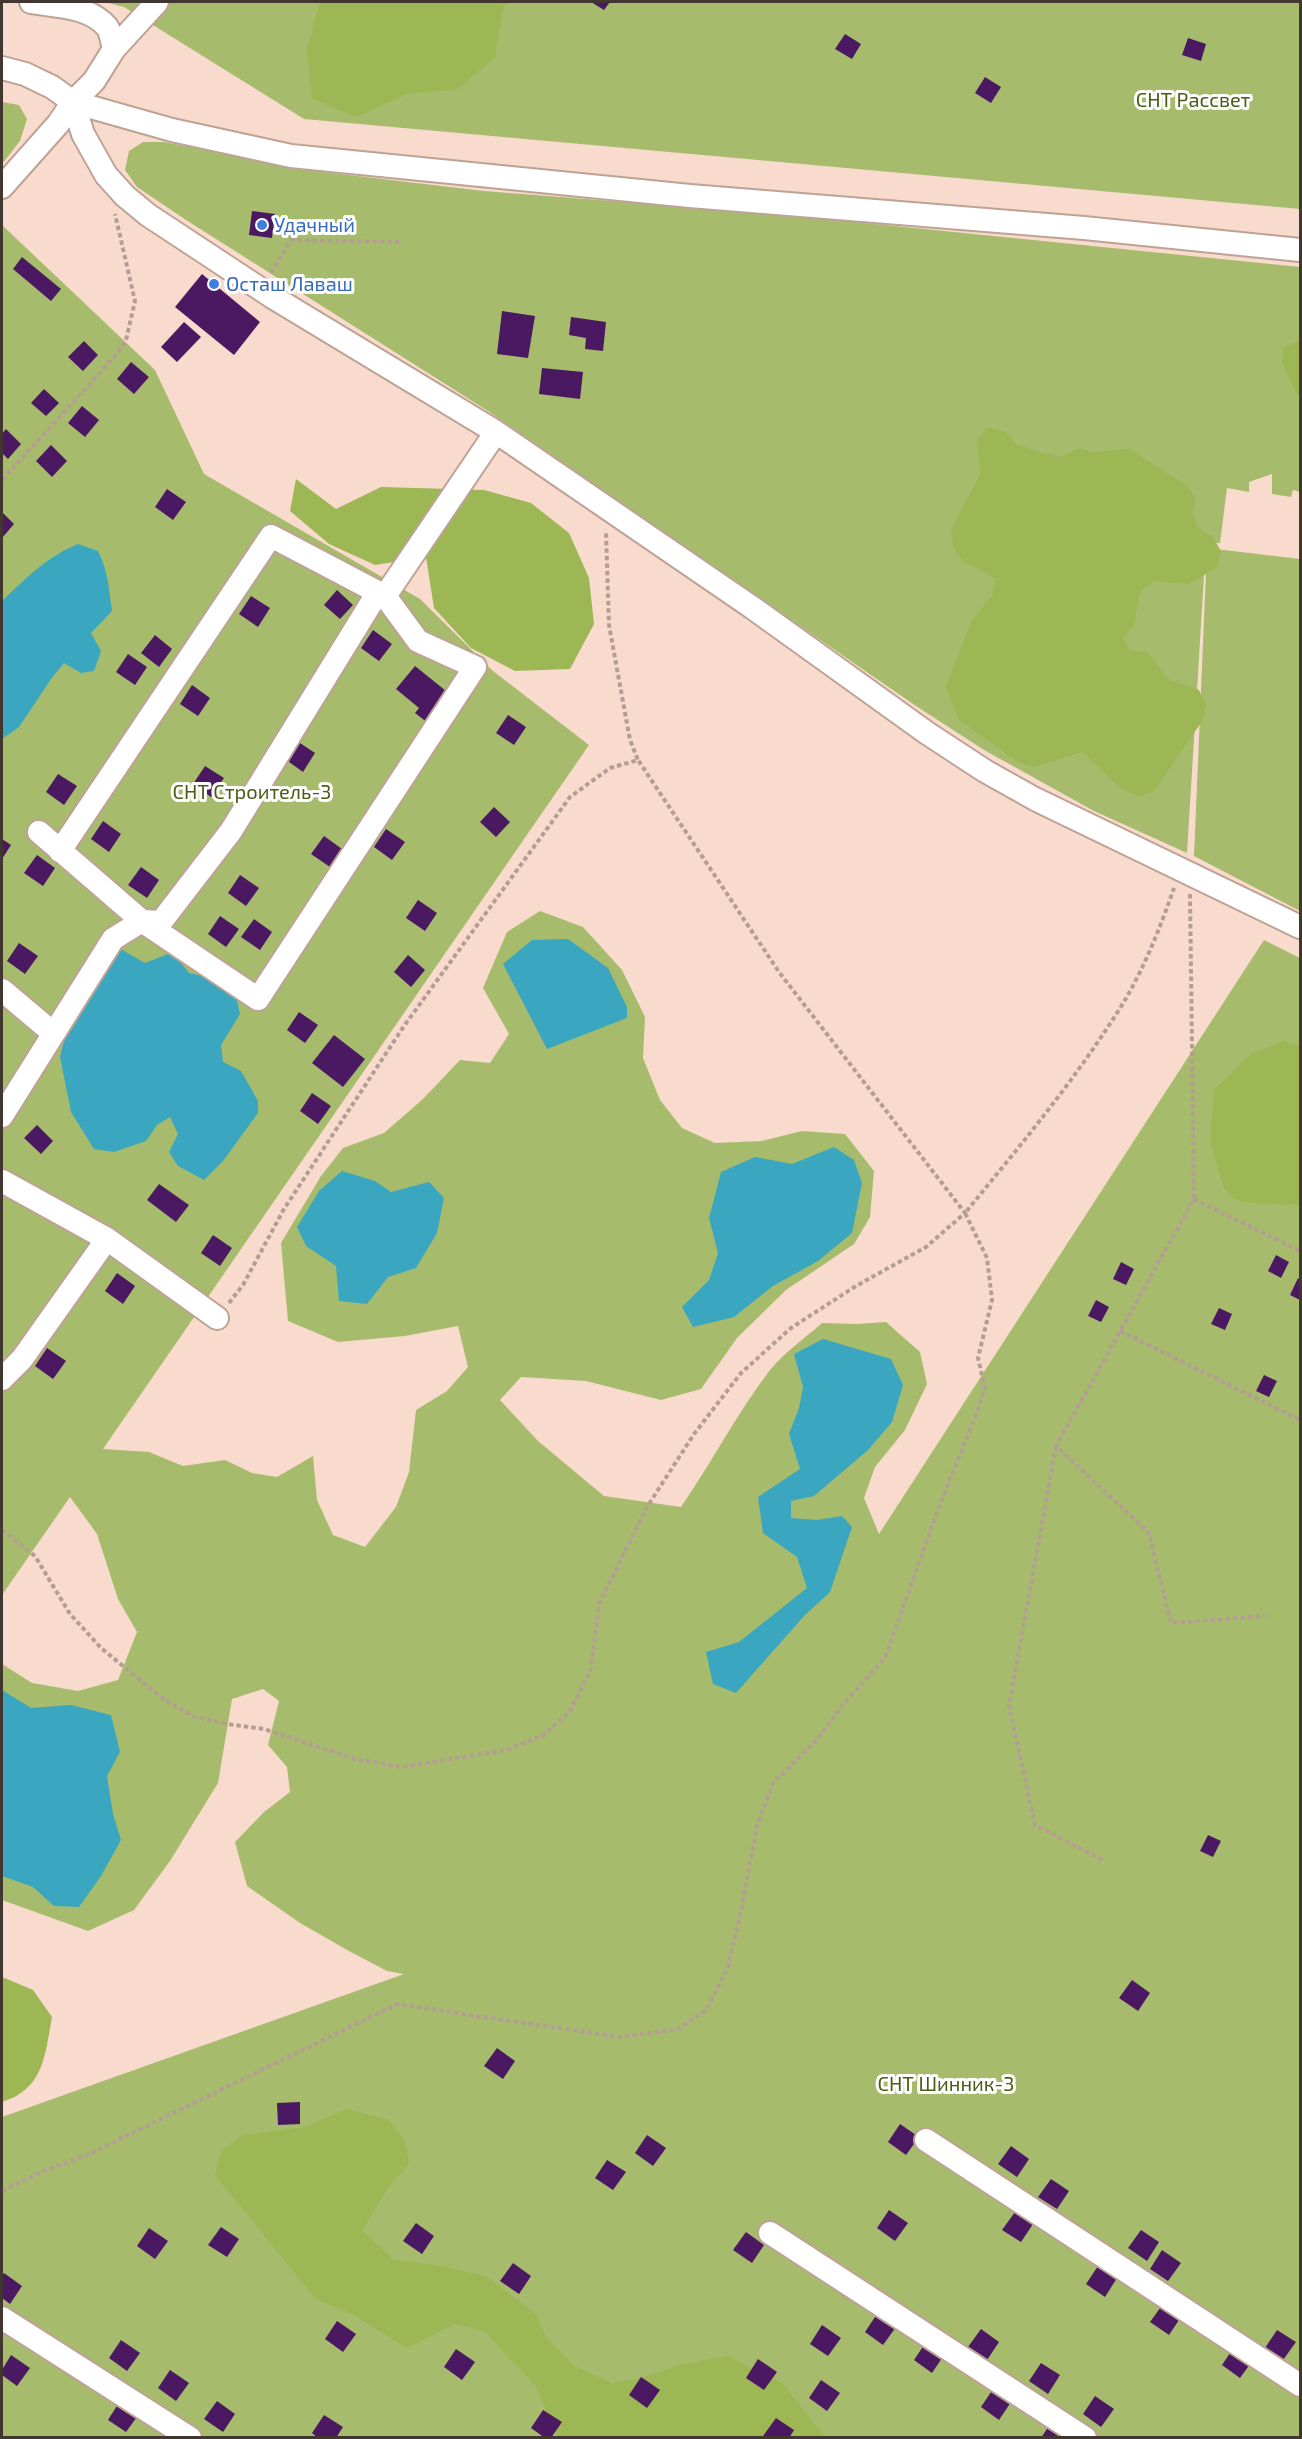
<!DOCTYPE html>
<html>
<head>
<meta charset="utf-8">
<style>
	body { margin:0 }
	#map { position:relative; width:1302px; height:2439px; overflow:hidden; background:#f8dbcd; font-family:"Exo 2",sans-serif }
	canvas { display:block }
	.frame { position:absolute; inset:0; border:3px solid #413630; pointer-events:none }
</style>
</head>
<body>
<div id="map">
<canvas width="1302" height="2439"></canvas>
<div class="frame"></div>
</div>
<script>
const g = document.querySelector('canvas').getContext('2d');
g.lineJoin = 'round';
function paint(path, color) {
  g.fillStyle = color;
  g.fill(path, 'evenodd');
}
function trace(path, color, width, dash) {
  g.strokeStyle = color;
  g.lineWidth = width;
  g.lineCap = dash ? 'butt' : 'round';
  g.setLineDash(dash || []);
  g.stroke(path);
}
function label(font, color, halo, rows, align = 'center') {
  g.font = font + ' "Exo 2",sans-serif';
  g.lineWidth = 6;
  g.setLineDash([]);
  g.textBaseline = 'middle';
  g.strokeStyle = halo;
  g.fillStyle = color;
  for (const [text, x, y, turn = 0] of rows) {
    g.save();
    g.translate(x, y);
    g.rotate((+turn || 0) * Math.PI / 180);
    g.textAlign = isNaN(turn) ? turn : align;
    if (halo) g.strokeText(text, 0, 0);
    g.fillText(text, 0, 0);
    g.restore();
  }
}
const green = new Path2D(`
	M105,2H1300V209L304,119L124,7Z
	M2,102L19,105L27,119L20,141L2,164Z
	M143,142H164L314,171L484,191L776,214L1300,267V498V492L1293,490L1291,497L1272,494V474L1249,482V492L1227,488L1220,543H1206L1187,853L1094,811L984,750L916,706L488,411L186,220L137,187L125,170L129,151Z
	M2,225L155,370L204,474L420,599L493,671L589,745L103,1449L149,1452L183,1466L225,1460L252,1473L277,1477L313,1456L317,1500L333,1535L365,1547L396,1507L409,1472L416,1410L447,1391L468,1367L458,1326L405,1336L338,1342L288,1321L281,1243L321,1176L343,1148L384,1133L423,1099L460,1060L490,1063L509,1034L483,988L507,932L540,911L583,927L622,970L645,1017L643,1058L660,1100L682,1128L715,1143L762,1141L802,1131L845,1134L874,1171L870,1217L854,1244L786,1290L737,1338L701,1389L661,1400L586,1381L521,1377L500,1400L538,1441L604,1496L681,1507C712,1462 737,1413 770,1370C784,1353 805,1338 822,1323L857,1324L886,1322L920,1352L927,1384L905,1430L875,1467L864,1498L879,1534L1264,940L1300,958V2437H2V2117L404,1974L387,1971L349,1951L300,1923L247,1886L235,1842L264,1812L290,1792L287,1767L268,1745L279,1701L263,1689L232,1699L218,1783L170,1861L134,1910L88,1931L2,1900V1664L32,1683L78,1691L118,1680L137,1632L118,1599L97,1534L70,1497L2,1595Z
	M1207,548L1300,559V911L1194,856Z`);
const forest = new Path2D(`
	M320,2H509L503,7L495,58L456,90L407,94L357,117L312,99L307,50Z
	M1300,340V397L1297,394L1282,363L1283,348Z
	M988,427L1006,432L1016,444L1046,454L1062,456L1079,448L1094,452L1129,449L1186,485L1196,498L1193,513L1198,528L1212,536L1221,551L1217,568L1188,584L1154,581L1140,592L1134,625L1123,638L1130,651H1147L1168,679L1199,690L1206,705L1203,720L1154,791L1139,796L1122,789L1082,752L1034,767L1018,762L959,720L946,687L971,622L993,594L995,578L964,562L953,547L951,530L980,474L977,439Z
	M296,479L336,509L381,487L484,490L531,503L569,533L589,578L594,624L570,669L515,671L471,648L434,608L426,557L375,565L329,544L290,511Z
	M1284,1041L1300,1046V1205L1249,1203L1233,1198L1223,1186L1210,1140L1214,1090L1251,1054Z
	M2,1977L33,1990L52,2017C45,2055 44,2089 2,2102Z
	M347,2109L389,2120L405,2141L409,2164L388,2188L362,2230L394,2260L435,2265L486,2276L536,2314L546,2337L573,2365L612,2383L641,2378L679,2365L728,2356L783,2384L825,2437H558L535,2385L484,2331L455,2324L407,2348L354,2315L316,2299L215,2175L221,2151L242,2135L305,2127Z`);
const water = new Path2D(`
	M78,544L98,551C108,570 109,590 112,611L91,633L101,651L94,671L81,673L64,663L51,679L19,727L2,739V601C25,579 48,556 78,544Z
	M568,939L608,968L627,1007V1018L547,1049L503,964L532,940Z
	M117,947L145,963L168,954L182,964L189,973L203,976L235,991L240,1014L221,1045L223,1062L241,1071L258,1101V1113L223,1161L204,1180L178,1166L169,1152L178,1134L170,1117L157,1125L146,1141L114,1152L94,1149L71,1112L60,1057L68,1024Z
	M834,1147L854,1160L862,1183L852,1233L818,1261L773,1286L734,1317L693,1327L682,1307L709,1280L718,1253L709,1218L721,1172L755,1157L792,1164Z
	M342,1171L375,1181L391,1192L429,1182L444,1198L437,1233L416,1268L388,1277L367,1304L339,1301L336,1266L306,1246L297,1227L319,1191Z
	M823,1339L891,1359L903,1385L892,1422L868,1450L814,1496L791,1501V1518L817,1520L842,1516L852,1527L830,1592L805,1615L736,1693L713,1684L706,1652L739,1642L807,1588L797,1557L763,1533L758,1497L800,1469L789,1434L799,1408L803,1387L794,1354Z
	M2,1690L31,1708L71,1705L111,1715L120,1752L107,1776L113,1814L121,1840L101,1876L79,1907L54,1906L33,1887L2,1876Z`);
const building = new Path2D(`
	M591,2H610L604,10Z
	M845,34L861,44L852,59L835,49Z
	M1188,38L1206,44L1201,61L1182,55Z
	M985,77L1001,87L991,103L975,93Z
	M252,211L275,214L272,238L249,235Z
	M22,257L61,289L51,301L13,269Z
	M202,274L260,322L234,355L175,307Z
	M502,311L535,316L528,358L497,354Z
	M571,317L606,322L603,351L585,349L586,338L569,335Z
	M184,322L201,337L177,362L161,347Z
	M84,341L98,355L83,371L68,357Z
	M131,362L149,377L134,394L117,379Z
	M542,368L583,372L580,399L539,394Z
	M44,389L59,403L46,416L31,403Z
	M82,406L99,420L85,437L68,423Z
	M6,429L21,444L8,459L2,453V434Z
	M51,445L67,461L52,477L36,461Z
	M167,489L186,502L173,520L155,507Z
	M2,512L14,524L2,538Z
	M337,590L353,605L340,619L324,605Z
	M251,596L270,608L258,627L239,614Z
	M373,630L392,644L379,661L361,648Z
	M155,635L172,649L159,667L141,653Z
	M128,654L147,667L135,685L116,672Z
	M415,666L451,695L428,723L415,713L419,708L396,689Z
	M192,685L210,698L198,716L180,704Z
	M508,715L526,727L514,745L496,733Z
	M297,741L315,753L303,772L285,759Z
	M205,766L224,778L211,797L193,784Z
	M58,774L77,786L64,805L46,792Z
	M494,807L510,822L496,837L480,822Z
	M103,821L121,834L109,852L91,839Z
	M386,829L405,842L392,860L374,847Z
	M324,836L342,849L330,867L311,854Z
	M2,839L11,845L2,859Z
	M37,855L55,868L43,886L24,873Z
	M141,867L159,880L147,898L128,885Z
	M240,875L259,888L246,906L228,893Z
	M418,900L437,913L425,931L406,918Z
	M220,916L239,929L226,947L208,934Z
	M254,919L272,932L260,950L241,937Z
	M19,943L38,956L25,974L7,961Z
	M408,955L425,970L411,987L394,972Z
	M299,1012L318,1025L305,1043L287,1030Z
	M334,1035L365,1059L343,1087L312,1063Z
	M312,1093L331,1106L318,1124L300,1111Z
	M37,1125L53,1141L41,1154L24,1138Z
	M159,1184L189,1205L176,1222L147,1200Z
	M213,1235L232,1248L220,1266L201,1253Z
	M1276,1255L1289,1262L1281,1278L1268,1271Z
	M1121,1262L1134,1269L1126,1285L1113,1279Z
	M117,1273L135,1286L123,1304L105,1291Z
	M1298,1278L1300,1280V1300L1290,1295Z
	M1096,1300L1109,1307L1101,1322L1088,1316Z
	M1219,1308L1232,1314L1225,1330L1211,1324Z
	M47,1348L66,1361L53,1379L35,1366Z
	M1264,1375L1277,1381L1269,1397L1256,1391Z
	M1208,1835L1221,1841L1213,1857L1200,1851Z
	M1132,1980L1150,1993L1138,2011L1119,1998Z
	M497,2048L515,2061L503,2079L484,2066Z
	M300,2102V2124L278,2125L277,2103Z
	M900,2124L919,2137L906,2155L888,2142Z
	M647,2135L666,2148L653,2166L635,2153Z
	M1011,2146L1029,2159L1017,2177L998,2164Z
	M607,2160L626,2172L613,2190L595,2178Z
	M1051,2179L1069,2191L1057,2209L1038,2197Z
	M889,2210L908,2223L895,2241L877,2228Z
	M1015,2212L1033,2224L1021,2242L1002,2230Z
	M416,2223L434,2236L422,2254L403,2241Z
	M221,2227L239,2239L227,2257L208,2245Z
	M149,2228L168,2241L155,2259L137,2246Z
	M1141,2230L1159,2242L1147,2261L1128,2248Z
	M746,2232L764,2245L752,2263L733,2250Z
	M1162,2250L1181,2263L1168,2281L1150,2269Z
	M513,2263L531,2276L519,2294L500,2281Z
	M1098,2266L1117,2278L1105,2297L1086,2284Z
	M4,2273L22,2286L10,2304L2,2298V2276Z
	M1163,2304L1181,2317L1169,2335L1150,2322Z
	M877,2314L896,2327L883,2345L865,2332Z
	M337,2321L356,2334L343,2352L325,2339Z
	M822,2325L841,2338L828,2356L810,2344Z
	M981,2329L999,2342L987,2360L968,2347Z
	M1277,2330L1296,2342L1283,2360L1265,2348Z
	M121,2340L140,2353L127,2371L109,2358Z
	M926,2342L944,2355L932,2373L914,2360Z
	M1234,2347L1253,2360L1240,2378L1222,2365Z
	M456,2349L475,2362L462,2380L444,2367Z
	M11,2355L30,2368L17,2386L2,2375V2370Z
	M758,2359L777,2372L764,2390L746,2378Z
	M1041,2363L1060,2375L1048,2394L1029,2381Z
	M170,2370L189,2383L176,2401L158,2388Z
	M641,2377L660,2390L647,2408L629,2395Z
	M821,2380L840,2393L827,2411L809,2398Z
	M993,2389L1011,2402L999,2420L981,2407Z
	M1095,2396L1114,2409L1101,2427L1083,2414Z
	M120,2401L139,2414L126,2432L108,2420Z
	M217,2401L235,2414L223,2432L204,2419Z
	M543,2410L562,2422L551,2438H545L531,2428Z
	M324,2415L343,2427L336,2438H318L312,2433Z
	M776,2418L794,2430L789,2438L763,2436Z
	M1050,2424L1070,2438H1041Z`);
const path = new Path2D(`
	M271,273L291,240L403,242
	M2,480L117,354L126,340L135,301L115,214
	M1190,894L1194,1199L1056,1446L1149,1533L1171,1623L1265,1616
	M1194,1199L1300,1251
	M229,1303L243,1285L284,1209L404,1026L570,797L610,768L638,760L630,740L609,625L606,532
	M1120,1331L1300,1420
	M1056,1446L1009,1706L1035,1825L1105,1861
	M2,1530L35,1556L70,1614L101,1648L162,1698L192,1716L227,1724L264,1729L355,1759L401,1767L507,1750L544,1735L570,1711L591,1669L599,1604L647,1507L694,1434L741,1373L791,1328L856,1286L926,1247L965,1213L779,972L638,760
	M2,2191L41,2172L87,2155L397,2004L619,2037L679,2029L707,2009L728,1967L742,1906L757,1826L773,1783L815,1742L847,1700L885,1658L940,1504L976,1415L985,1388L978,1358L992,1300L987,1258L965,1213C1020,1146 1076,1079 1122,1005C1144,969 1160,928 1174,888`);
const minor = new Path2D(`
	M31,2C55,6 90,6 107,27C111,32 112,42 114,49
	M2,68L25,74L52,87L73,102L172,130L291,156L690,196L1084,228L1300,250
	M73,102L83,134L106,175L125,196L148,215L271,296L496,432L753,608L927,733L985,771L1035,799L1300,927
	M2,187L58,124L73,102L94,81L114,49L157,2
	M385,596L496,432
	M39,832L142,921L258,999L475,667L418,641L385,596L271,536L60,851
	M2,990L53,1033
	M2,1116L113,939L142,921L161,922L231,831L378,592
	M2,1181L107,1239L217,1318
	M2,1379L22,1359L107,1239
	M926,2140L1300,2385
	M770,2233L1085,2438
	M2,2318L190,2438`);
const markers = [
	[262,225,6,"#3f7fe0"],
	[214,284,6,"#3f7fe0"]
];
const parkNames = [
	["СНТ Рассвет",1193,100],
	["СНТ Строитель-3",252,792],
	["СНТ Шинник-3",946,2084]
];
const shopNames = [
	["Удачный",274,225],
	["Осташ Лаваш",226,284]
];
paint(green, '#a6bc6c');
paint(forest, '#9db754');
paint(water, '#3aa6c0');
paint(building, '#4b1862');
trace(minor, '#bea295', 26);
trace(path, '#b49e93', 4, [4.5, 3]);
trace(minor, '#fff', 22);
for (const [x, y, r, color] of markers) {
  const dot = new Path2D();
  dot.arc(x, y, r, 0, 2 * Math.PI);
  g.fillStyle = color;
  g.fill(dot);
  trace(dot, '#fff', 2);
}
label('20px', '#4c5c15', '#fff', parkNames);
label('20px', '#366cbe', '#fff', shopNames, 'left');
</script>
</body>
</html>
